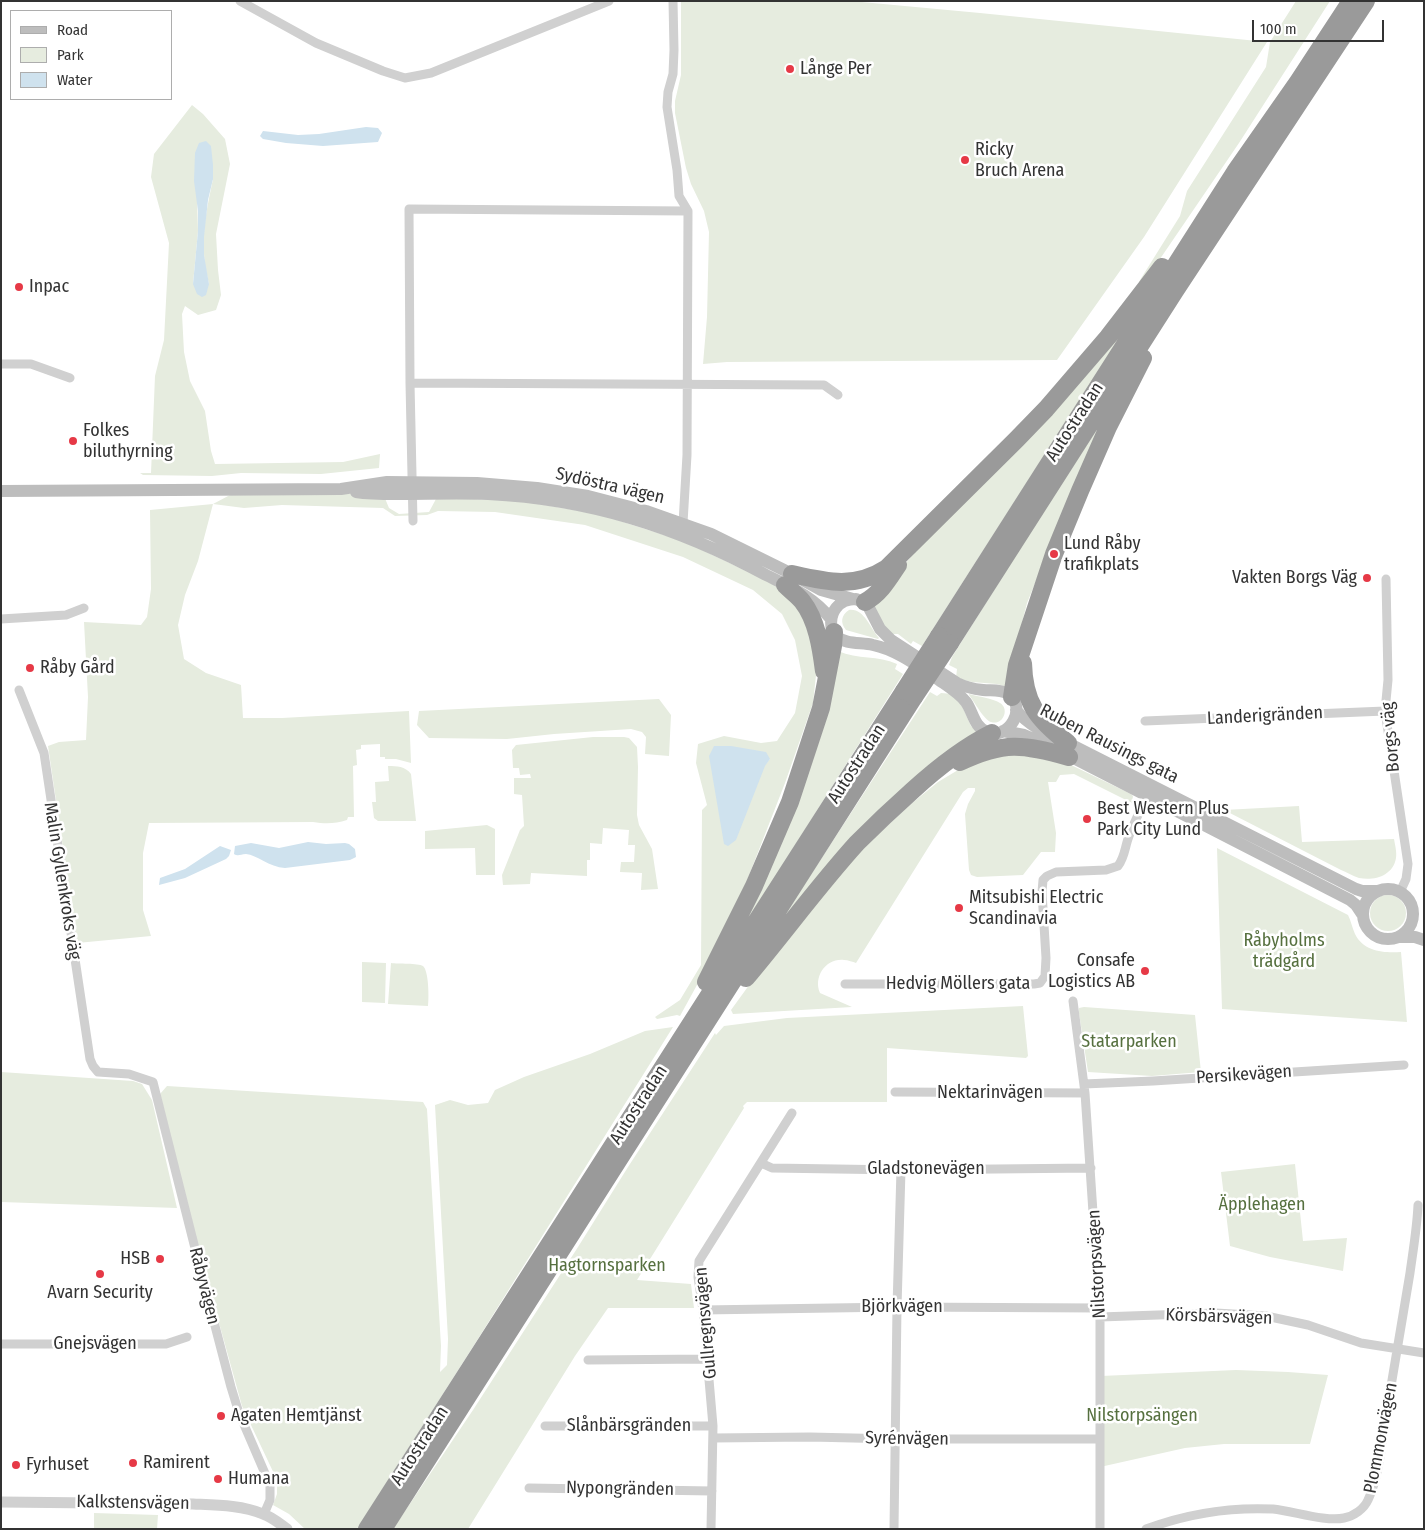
<!DOCTYPE html>
<html>
<head>
<meta charset="utf-8">
<style>
	body { margin:0 }
	#map { position:relative; width:1425px; height:1530px; overflow:hidden; background:#fff; font-family:"Fira Sans Condensed",sans-serif }
	canvas { display:block }
	.frame { position:absolute; inset:0; border:2px solid #333; pointer-events:none }
	.legend { position:absolute; left:10px; top:10px; width:162px; height:90px; box-sizing:border-box; background:#fff; border:1px solid #adadad; margin:0; padding:6px 9px; list-style:none; font-size:15px; color:#333 }
	.legend li { display:flex; align-items:center; gap:10px; height:25px }
	.legend b { width:25px; border:1px solid #adadad }
	.scale { position:absolute; left:1252px; top:20px; width:132px; height:22px; box-sizing:border-box; border:2px solid #333; border-top:0; padding-left:6px; font-size:15px; line-height:18px; white-space:nowrap; color:#333; -webkit-text-stroke:4px #fff; paint-order:stroke }
</style>
</head>
<body>
<div id="map">
<canvas width="1425" height="1530"></canvas>
<div class="frame"></div>
<ul class="legend">
<li><b style="height:6px;background:#bdbdbd"></b>Road</li>
<li><b style="height:14px;background:#e6ecdf"></b>Park</li>
<li><b style="height:14px;background:#cfe2ee"></b>Water</li>
</ul>
<div class="scale">100 m</div>
</div>
<script>
const g = document.querySelector('canvas').getContext('2d');
g.lineJoin = 'round';
function paint(path, color) {
  g.fillStyle = color;
  g.fill(path, 'evenodd');
}
function trace(path, color, width, dash) {
  g.strokeStyle = color;
  g.lineWidth = width;
  g.lineCap = dash ? 'butt' : 'round';
  g.setLineDash(dash || []);
  g.stroke(path);
}
function label(font, color, halo, rows, align = 'center') {
  g.font = font + ' "Fira Sans Condensed",sans-serif';
  g.lineWidth = 5;
  g.setLineDash([]);
  g.textBaseline = 'middle';
  g.strokeStyle = halo;
  g.fillStyle = color;
  for (const [text, x, y, turn = 0] of rows) {
    g.save();
    g.translate(x, y);
    g.rotate((+turn || 0) * Math.PI / 180);
    g.textAlign = isNaN(turn) ? turn : align;
    if (halo) g.strokeText(text, 0, 0);
    g.fillText(text, 0, 0);
    g.restore();
  }
}
const green = new Path2D(`
	M681,1H851L980,13L1267,42L1144,237L1057,360L727,362L703,364L707,317L709,232L704,211L691,184L686,168L675,113V101L681,75Z
	M1296,1H1330L1239,143L1132,300L1140,280L1180,216L1187,191L1266,67L1270,42Z
	M192,105L203,114L225,139L230,164L216,234L218,270L221,295L216,310L198,315L185,306L182,314L184,352L190,381L205,411L211,451L215,464L343,462L380,454L379,468L321,474L241,473L212,476L143,475L140,473H151L155,376L164,340L169,243L151,177L154,154ZM213,179C208,203 202,229 204,253C204,263 207,274 209,284H193L198,231L197,197Z
	M1120,333L1122,334L922,646L913,641L911,644L898,634H891L884,626L873,604L918,548Z
	M1117,398L1070,497L1027,603L1008,678L1007,687L997,684L972,682L956,678L957,669L949,665L952,657L1038,520Z
	M350,494L384,496L389,508L399,514L429,512L436,499L449,498L520,501L598,514L683,541L772,583L789,596L806,617L817,666L813,703L785,783L746,883L714,954L680,1016L677,1015L657,1019L655,1017L680,1000L701,965L702,810L707,805L696,763L698,744L724,736L761,743L777,741L795,713L802,676L795,640L782,614L753,590L683,557L585,525L495,512L438,511L427,515L395,516L383,508L282,505L244,508L213,504L198,561L185,595L178,625L184,659L206,673L241,685L243,718H282L409,711L411,763L396,759H385V757H380V744L361,745V749L356,750L357,765L353,766L354,817H348L347,820C335,824 325,824 313,822L149,823L143,853V910L151,936L77,943L48,746L59,742L86,740L88,697L84,622L141,625L147,617L151,589L150,510L213,504L230,495ZM714,746L770,759L765,765Z
	M849,610C864,608 870,628 879,638L878,639L846,630C840,623 841,615 849,610Z
	M838,651C858,660 878,655 897,664L895,669L903,674L746,923L743,921Z
	M930,692L937,696L941,693L953,694L962,706L971,726L979,733L772,934Z
	M969,694C979,697 992,698 1000,703C1010,709 1003,726 991,722C984,720 974,701 969,695Z
	M659,699L671,715L669,756L645,754L646,737L642,732L631,729L554,734L507,739L429,738L417,725L419,711Z
	M593,737H624L629,738L637,747L638,767L637,815L639,825L652,849L658,889L641,890L642,873L620,872L621,862H634L635,845H628L629,830L603,828L602,844L590,843V860H587V876L531,873L530,884L503,885L502,875L520,830L524,826L522,795L514,794V778H531L530,774L520,775L519,768H513L512,750L516,745Z
	M1010,751L1069,764L1131,794L1133,796L1132,803L1074,774L1060,775L1056,782H1048L1056,833L1055,852H1041L1023,875L977,877L971,875L969,870L965,814L968,804L975,791V788H968L963,792L856,963C853,962 848,960 844,960C826,958 813,977 820,993L852,1007L733,1014L731,1010L760,970L850,860L911,804L938,782L968,764Z
	M388,766C397,766 405,766 411,774L416,821H378L374,818L372,802H376L375,782L389,781Z
	M1299,806L1302,842L1394,839C1395,845 1397,852 1396,858C1393,876 1374,881 1359,878C1353,876 1346,872 1341,870L1224,810Z
	M487,825L495,829V875H476L475,848L425,849V831Z
	M1217,848L1348,915C1351,921 1352,927 1355,934C1364,952 1384,953 1401,952L1407,1022L1222,1009Z
	M1370 913a18 18 0 1 1 36 0a18 18 0 1 1-36 0Z
	M362,962L386,963L385,1003L362,1002Z
	M391,963C398,964 418,963 423,966C429,971 429,999 428,1006L388,1004Z
	M1023,1006L1028,1056L1026,1058L887,1048V1102H747L743,1106L744,1108L637,1280L691,1284L694,1308H608L575,1356L468,1529H393L473,1410L578,1247L628,1167L715,1033L716,1035L724,1026L787,1018Z
	M1084,1007L1195,1015L1201,1072L1152,1076L1088,1072L1079,1013V1008Z
	M673,1027L476,1342L357,1529H305L289,1514L273,1505L277,1494V1480L242,1406L205,1272L160,1094L167,1086L423,1102L427,1109L441,1346L440,1372L447,1365L448,1339L435,1105L450,1100L468,1105L488,1103L495,1090L524,1077L590,1054L645,1031Z
	M1,1072L133,1081L142,1084L152,1100L177,1208L1,1202Z
	M1295,1164L1303,1241L1347,1238L1343,1271L1270,1257L1230,1246L1221,1172Z
	M1236,1370L1288,1372L1328,1375L1310,1444H1224L1185,1448L1100,1467L1101,1376Z
	M94,1513L158,1515L157,1529H94Z`);
const water = new Path2D(`
	M366,127L378,128L382,133L378,142L323,146L286,143L263,139L260,136L263,131L298,135L319,134Z
	M206,141L211,146L213,165V179L208,200L204,237V255L209,284L206,295L202,297L197,294L193,284L198,231V211L194,181L195,153L199,143Z
	M714,746H731L766,752L770,759L765,766L736,840L728,846L724,844L709,756Z
	M308,842L326,844L345,843L349,844L355,849L356,857L350,860L285,868C269,867 257,855 246,854C240,854 239,857 234,854L235,846L251,843L279,848Z
	M220,846L231,850L229,856L226,859L185,878L159,885L160,878L185,869Z`);
const minor = new Path2D(`
	M240,1L316,43L383,71L405,78L431,73L609,1
	M673,1L674,50L673,74L668,92L667,107L677,170L679,196L688,211
	M1,364H31L70,378
	M410,383L413,521
	M683,523L687,455L688,211L409,209L410,383L824,385L838,395
	M1386,579L1388,680L1385,711L1408,864L1406,879L1400,892
	M1,619L66,615L84,608
	M19,690L44,753L90,1059L93,1066L98,1072L129,1074L153,1082L203,1280L231,1387L239,1413L270,1485V1500L264,1514
	M1145,721L1385,711
	M845,984H1034L1040,983L1045,976L1046,958L1042,892L1043,880L1047,876L1056,872L1106,870L1118,866C1125,857 1125,846 1129,836C1135,820 1143,805 1149,790
	M1073,1001L1085,1093L1100,1317V1529
	M1084,1084L1153,1081L1404,1065
	M895,1092L1085,1093
	M761,1163L772,1168L901,1170L1091,1168
	M703,1310L897,1307L1100,1308
	M1100,1317L1216,1313L1266,1316L1308,1325L1361,1343L1424,1353
	M1,1344H166L187,1337
	M588,1360L708,1359
	M545,1426H713
	M713,1438L810,1437L896,1439H1100
	M529,1488L712,1491
	M711,1529L713,1426L703,1310L698,1277L699,1261L792,1113
	M894,1529L897,1307L901,1170
	M1146,1529C1186,1514 1231,1507 1273,1509C1293,1511 1326,1522 1344,1518C1354,1516 1364,1509 1368,1500C1380,1475 1383,1433 1388,1404C1395,1360 1403,1317 1410,1273C1413,1251 1417,1228 1418,1205`);
const tertiary = new Path2D(`
	M1,1502L193,1504C216,1505 242,1505 263,1514C272,1517 279,1523 287,1529`);
const secondary = new Path2D(`
	M1,491L341,489L387,482L477,483L537,488L588,496L646,511L711,534L792,574L821,590L853,599
	M356,492C369,494 384,494 397,494C428,494 458,493 488,494C589,499 678,527 766,575C792,588 812,596 831,619
	M856,599L867,604L880,629L891,640L957,683C965,687 974,689 983,690C991,691 1000,689 1008,694C1028,707 1009,741 987,732C974,727 973,712 966,702C959,693 949,687 939,680C919,667 897,650 873,645C861,642 846,645 836,636C829,628 830,616 836,608C841,601 848,599 856,599Z
	M1016,710C1030,727 1048,734 1068,743L1356,889L1362,891H1379
	M1003,731L1024,735L1050,746L1350,900L1356,905L1362,914
	M1363 914a25 25 0 1 1 50 0a25 25 0 1 1-50 0Z
	M1399,937H1415L1424,940`);
const motorway = new Path2D(`
	M792,574C827,582 855,589 887,568L1017,439L1046,409L1108,337L1162,267
	M785,585C790,590 797,595 802,601C817,620 821,648 824,671
	M865,602C880,594 888,580 898,565
	M939,636L1235,172L1298,82L1351,1
	M950,643L1175,291L1366,1
	M1023,663C1024,703 1037,719 1068,743
	M1012,697L1017,665L1054,554L1080,491L1108,427L1143,358
	M960,762C1004,741 1023,744 1069,757
	M746,978C784,933 818,886 857,843C875,825 893,808 912,791C936,769 962,748 992,733
	M706,982L754,886L790,802L821,708L833,646L834,632
	M367,1529L904,691
	M383,1529L914,697`);
const motorwayBridge = new Path2D(`
	M904,691L939,636
	M914,697L950,643`);
const markers = [
	[790,69,5,"#e63946"],
	[965,160,5,"#e63946"],
	[19,287,5,"#e63946"],
	[73,441,5,"#e63946"],
	[1054,554,5,"#e63946"],
	[1367,578,5,"#e63946"],
	[30,668,5,"#e63946"],
	[1087,819,5,"#e63946"],
	[959,908,5,"#e63946"],
	[1145,971,5,"#e63946"],
	[160,1259,5,"#e63946"],
	[100,1274,5,"#e63946"],
	[221,1416,5,"#e63946"],
	[133,1463,5,"#e63946"],
	[16,1465,5,"#e63946"],
	[218,1479,5,"#e63946"]
];
const poiNames = [
	["Långe Per",800,69],
	["Ricky",975,150],
	["Bruch Arena",975,171],
	["Inpac",29,287],
	["Folkes",83,431],
	["biluthyrning",83,452],
	["Lund Råby",1064,544],
	["trafikplats",1064,565],
	["Vakten Borgs Väg",1357,578,"right"],
	["Råby Gård",40,668],
	["Best Western Plus",1097,809],
	["Park City Lund",1097,830],
	["Mitsubishi Electric",969,898],
	["Scandinavia",969,919],
	["Consafe",1135,961,"right"],
	["Logistics AB",1135,982,"right"],
	["HSB",150,1259,"right"],
	["Avarn Security",100,1293,"center"],
	["Agaten Hemtjänst",231,1416],
	["Ramirent",143,1463],
	["Fyrhuset",26,1465],
	["Humana",228,1479]
];
const streetNames = [
	["Autostradan",1075,422,-57],
	["Sydöstra vägen",610,486,13],
	["Landerigränden",1265,716,-3],
	["Borgs väg",1391,737,-95],
	["Ruben Rausings gata",1109,744,27],
	["Autostradan",857,764,-57],
	["Malin Gyllenkroks väg",62,881,81],
	["Hedvig Möllers gata",958,984],
	["Persikevägen",1244,1075,-4],
	["Nektarinvägen",990,1093],
	["Autostradan",639,1105,-57],
	["Gladstonevägen",926,1169],
	["Nilstorpsvägen",1097,1264,-93],
	["Råbyvägen",204,1286,76],
	["Björkvägen",902,1307],
	["Körsbärsvägen",1219,1317,2],
	["Gullregnsvägen",706,1323,-95],
	["Gnejsvägen",95,1344],
	["Slånbärsgränden",629,1426],
	["Plommonvägen",1381,1438,-79],
	["Syrénvägen",907,1439,1],
	["Autostradan",420,1446,-57],
	["Nypongränden",620,1489,1],
	["Kalkstensvägen",133,1503,1]
];
const parkNames = [
	["Råbyholms",1284,941],
	["trädgård",1284,962],
	["Statarparken",1129,1042],
	["Äpplehagen",1262,1205],
	["Hagtornsparken",607,1266],
	["Nilstorpsängen",1142,1416]
];
paint(green, '#e6ecdf');
paint(water, '#cfe2ee');
trace(minor, '#d0d0d0', 9);
trace(tertiary, '#d0d0d0', 11);
trace(secondary, '#bdbdbd', 12);
trace(motorway, '#9a9a9a', 18);
trace(motorwayBridge, '#9a9a9a', 18);
for (const [x, y, r, color] of markers) {
  const dot = new Path2D();
  dot.arc(x, y, r, 0, 2 * Math.PI);
  g.fillStyle = color;
  g.fill(dot);
  trace(dot, '#fff', 2);
}
label('18px', '#333', '#fff', poiNames, 'left');
label('18px', '#333', '#fff', streetNames);
label('18px', '#56703f', '#fff', parkNames);
</script>
</body>
</html>
